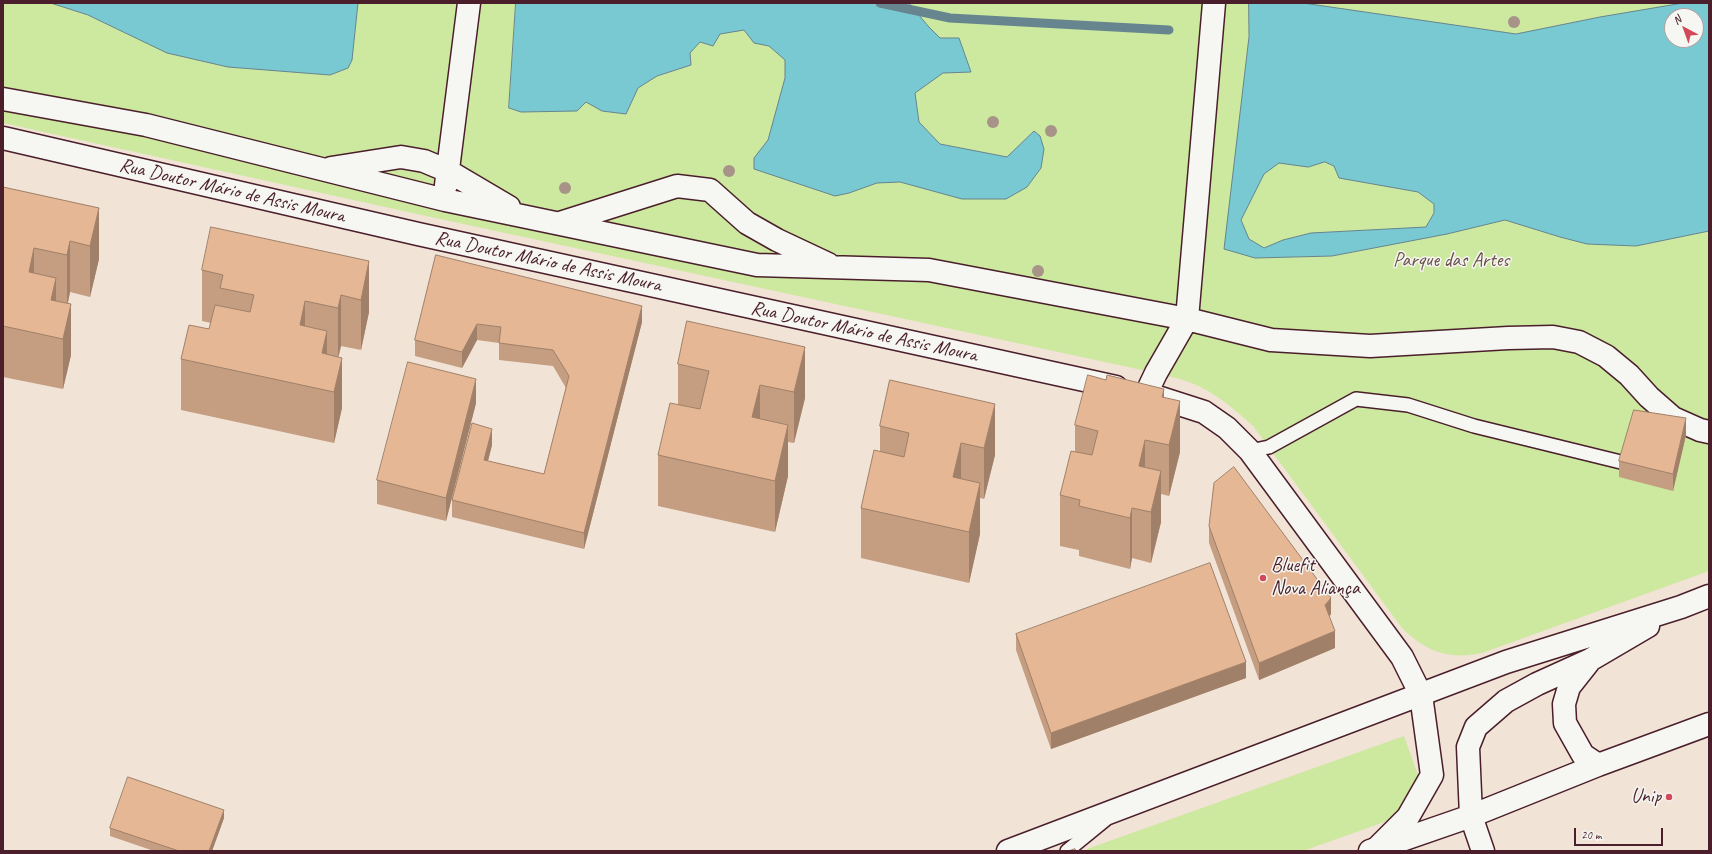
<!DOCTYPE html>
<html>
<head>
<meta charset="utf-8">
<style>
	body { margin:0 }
	#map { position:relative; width:1712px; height:854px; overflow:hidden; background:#f1e3d6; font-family:Caveat,sans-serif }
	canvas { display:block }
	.frame { position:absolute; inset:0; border:4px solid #4a1f2b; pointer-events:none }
	.north { position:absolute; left:1664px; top:8px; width:40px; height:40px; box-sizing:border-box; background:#f6f6f2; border:1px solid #b1a0a2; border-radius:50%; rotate:319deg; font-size:11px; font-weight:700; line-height:16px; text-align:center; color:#4a1f2b }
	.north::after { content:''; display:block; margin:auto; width:14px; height:18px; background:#d1495b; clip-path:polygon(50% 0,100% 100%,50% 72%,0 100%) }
	.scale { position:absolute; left:1574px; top:828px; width:89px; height:18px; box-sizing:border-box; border:2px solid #4a1f2b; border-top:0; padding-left:5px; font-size:12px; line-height:14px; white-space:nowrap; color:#4a1f2b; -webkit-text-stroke:3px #f6f6f2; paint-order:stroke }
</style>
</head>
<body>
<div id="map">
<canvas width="1712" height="854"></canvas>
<div class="frame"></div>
<div class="north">N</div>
<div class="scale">20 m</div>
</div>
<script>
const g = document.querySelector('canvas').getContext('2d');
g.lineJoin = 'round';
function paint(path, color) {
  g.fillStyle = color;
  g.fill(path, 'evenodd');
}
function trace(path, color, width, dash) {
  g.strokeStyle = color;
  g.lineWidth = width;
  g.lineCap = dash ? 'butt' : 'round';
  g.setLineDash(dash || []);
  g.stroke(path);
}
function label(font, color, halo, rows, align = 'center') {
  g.font = font + ' Caveat,sans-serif';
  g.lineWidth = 3;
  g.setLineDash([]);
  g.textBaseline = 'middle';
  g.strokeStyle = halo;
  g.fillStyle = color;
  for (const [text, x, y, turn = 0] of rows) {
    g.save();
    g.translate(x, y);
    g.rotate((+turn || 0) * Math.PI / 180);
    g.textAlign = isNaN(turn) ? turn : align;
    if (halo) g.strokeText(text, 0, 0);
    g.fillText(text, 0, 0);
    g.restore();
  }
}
const green = new Path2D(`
	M3,3H1709V571L1482,653C1449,660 1426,652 1402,628L1253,426C1234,409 1214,391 1189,382C1178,378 1167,376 1156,373L431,217L3,123ZM1672,16H1696V40H1672Z
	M1404,736L1429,806L1303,851H1088L1087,849Z`);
const water = new Path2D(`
	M51,3H358L352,60L348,68L330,75L228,67L167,53L88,15Z
	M516,3H909L928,26L940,38H959L971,72L943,73L915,93L919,122L940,144L1007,157L1034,131L1040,136L1044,149L1041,168L1027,187L1006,199H962L900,182L877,183L849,193L835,196L754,169V158L768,140L785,78V60L769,46L754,43L744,30L720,34L713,46L700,42L690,53L691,65L657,76L638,88L626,114L602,111L586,102L577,111L521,112L509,108Z
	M1249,3H1303L1516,34L1600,17L1683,3H1709V231L1636,246L1587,244L1560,237L1505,220L1447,234L1332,256L1255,258L1224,249L1249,37ZM1672,16H1696V40H1672ZM1325,162L1334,166L1339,178L1418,192L1434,204V213L1426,227L1311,233L1283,240L1264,248L1249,239L1241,220L1264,174L1279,163L1308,167Z`);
const stream = new Path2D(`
	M880,3L950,18L1169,30`);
const lane = new Path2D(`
	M1250,451L1269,447L1356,399L1408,405L1474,426L1633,465
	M1067,851L1105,820`);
const street = new Path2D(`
	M3,99L146,125L445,200L757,265L929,270L1187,319L1271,340L1370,346L1508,338L1553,337L1579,342L1606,356L1629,375L1649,397L1673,418L1700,430L1709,432
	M3,138L418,234L1116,387
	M331,168L401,157L424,161L448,171L509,207
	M446,185L469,3
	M560,223L677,186L710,190L747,223L777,240L828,264
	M1146,394L1156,373L1187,319L1214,3
	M1151,395L1204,412L1227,428L1250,451L1402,657L1421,695L1432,775L1408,817L1376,849
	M1471,816L1483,851`);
const secondary = new Path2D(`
	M1588,663L1569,687L1564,704L1565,723L1583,755L1598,765
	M1471,816L1468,747L1476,727L1506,701L1537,684L1590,660L1648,626
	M1008,851L1506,662L1681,607L1709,596
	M1370,851L1471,816L1598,765L1709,724`);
const trees = [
	[1514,22],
	[993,122],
	[1051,131],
	[729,171],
	[565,188],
	[1038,271]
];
const wall = new Path2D(`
	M3,187L99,208V259L90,297L70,292L68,303L71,355L63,389L3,377Z
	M436,255L642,322L584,549L452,517V500L492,445L488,461L544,474L566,388L553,366L499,360V343L477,340L462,368L415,356V340Z
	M369,261V312L361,350L341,346L338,357L342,408L334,443L181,410V359L209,329L211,323L202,321V270Z
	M687,321L805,398L794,443L788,442V476L775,532L658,506V455L678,404V364Z
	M890,380L995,455L984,499L980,498V534L969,583L861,558V508L880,452V426Z
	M1164,397L1180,452L1169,496L1161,494V522L1151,563L1132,558L1130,569L1079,556V550L1060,546V495L1075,452V425Z
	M476,403L446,521L377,504V480Z
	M1686,435L1673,491L1619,477V461Z
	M1209,526L1331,614L1329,617L1335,648L1259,680L1209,543Z
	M1016,634L1246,678L1051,749L1016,650Z
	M224,818L212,851H154L110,836V828Z`);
const shadedWall = new Path2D(`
	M99,208V259L90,297V246Z
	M70,241V292L67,306V255Z
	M34,248V298L29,272Z
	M369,261V312L361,350V300Z
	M56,278V329L51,300Z
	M341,295V346L338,359V308Z
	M305,301V352L300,325Z
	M71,304V355L63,389V339Z
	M642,306V322L584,549V533Z
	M477,324V340L462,368V352Z
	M327,331V382L322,353Z
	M805,347V398L794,443V392Z
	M342,358V408L334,443V392Z
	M476,379V403L446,521V498Z
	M760,385V436L752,417Z
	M1164,389V439L1162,397Z
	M1180,401V452L1169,496V445Z
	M995,404V455L984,499V448Z
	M1686,418V435L1673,491V474Z
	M788,425V476L775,532V481Z
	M492,429V445L484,476V460Z
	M1145,440V490L1139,466Z
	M961,443V494L953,477Z
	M1161,471V522L1151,563V512Z
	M980,483V534L969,583V532Z
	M1132,508V558L1130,569V518Z
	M1331,598V614L1325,622V605Z
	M1335,631V648L1259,680V663Z
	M1246,662V678L1051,749V733Z
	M224,810V818L212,851H209Z`);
const building = new Path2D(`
	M3,187L99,208L90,246L70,241L67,255L34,248L29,272L56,278L51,300L71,304L63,339L3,326Z
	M211,227L369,261L361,300L341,295L338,308L305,301L300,325L327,331L322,353L342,358L334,392L181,359L189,325L209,329L215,305L250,312L254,295L220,288L223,275L202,270Z
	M436,255L642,306L584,533L452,500L472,423L492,429L484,460L544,474L569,376L553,350L499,343L501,327L477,324L462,352L415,340Z
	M687,321L805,347L794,392L760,385L752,417L788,425L775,481L658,455L670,403L700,409L709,371L678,364Z
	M408,362L476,379L446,498L377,480Z
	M1088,375L1106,380L1107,375L1164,389L1162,397L1180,401L1169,445L1145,440L1139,466L1161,471L1151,512L1132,508L1130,518L1079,506L1080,500L1060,495L1071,451L1092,455L1098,431L1075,425Z
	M890,380L995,404L984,448L961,443L953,477L980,483L969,532L861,508L874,450L904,457L909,433L880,426Z
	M1634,410L1686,418L1673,474L1619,461Z
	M1234,467L1331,598L1325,605L1335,631L1259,663L1209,526L1214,483Z
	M1210,563L1246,662L1051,733L1016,634Z
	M128,777L224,810L209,851H179L110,828Z
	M1075,849L1076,851H1069Z`);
const markers = [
	[1263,578,4,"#d1495b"],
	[1669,797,4,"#d1495b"]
];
const streetNames = [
	["Rua Doutor Mário de Assis Moura",232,191,13],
	["Rua Doutor Mário de Assis Moura",548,262,12],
	["Rua Doutor Mário de Assis Moura",864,332,12]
];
const parkNames = [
	["Parque das Artes",1451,261]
];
const poiNames = [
	["Bluefit",1271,566],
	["Nova Aliança",1271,589],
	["Unip",1661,797,"right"]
];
paint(green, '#cde89f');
paint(water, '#79c9d2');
trace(water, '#66858f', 1);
trace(stream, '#66858f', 9);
trace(lane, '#4a1f2b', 16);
trace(street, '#4a1f2b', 25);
trace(secondary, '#4a1f2b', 25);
trace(lane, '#f6f6f2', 13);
trace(street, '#f6f6f2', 22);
trace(secondary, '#f6f6f2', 22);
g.fillStyle = '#a79388';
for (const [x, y] of trees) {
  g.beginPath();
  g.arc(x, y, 6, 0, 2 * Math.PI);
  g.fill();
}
paint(wall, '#c59d80');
paint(shadedWall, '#a08068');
paint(building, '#e5b795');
trace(building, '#a08068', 1);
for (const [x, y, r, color] of markers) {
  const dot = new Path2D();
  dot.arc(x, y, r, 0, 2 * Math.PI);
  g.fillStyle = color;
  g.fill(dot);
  trace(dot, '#f6f6f2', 1.5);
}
label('20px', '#4a1f2b', '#f6f6f2', streetNames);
label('20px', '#6b5148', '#f6f6f2', parkNames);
label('20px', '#4a1f2b', '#f6f6f2', poiNames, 'left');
</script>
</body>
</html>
